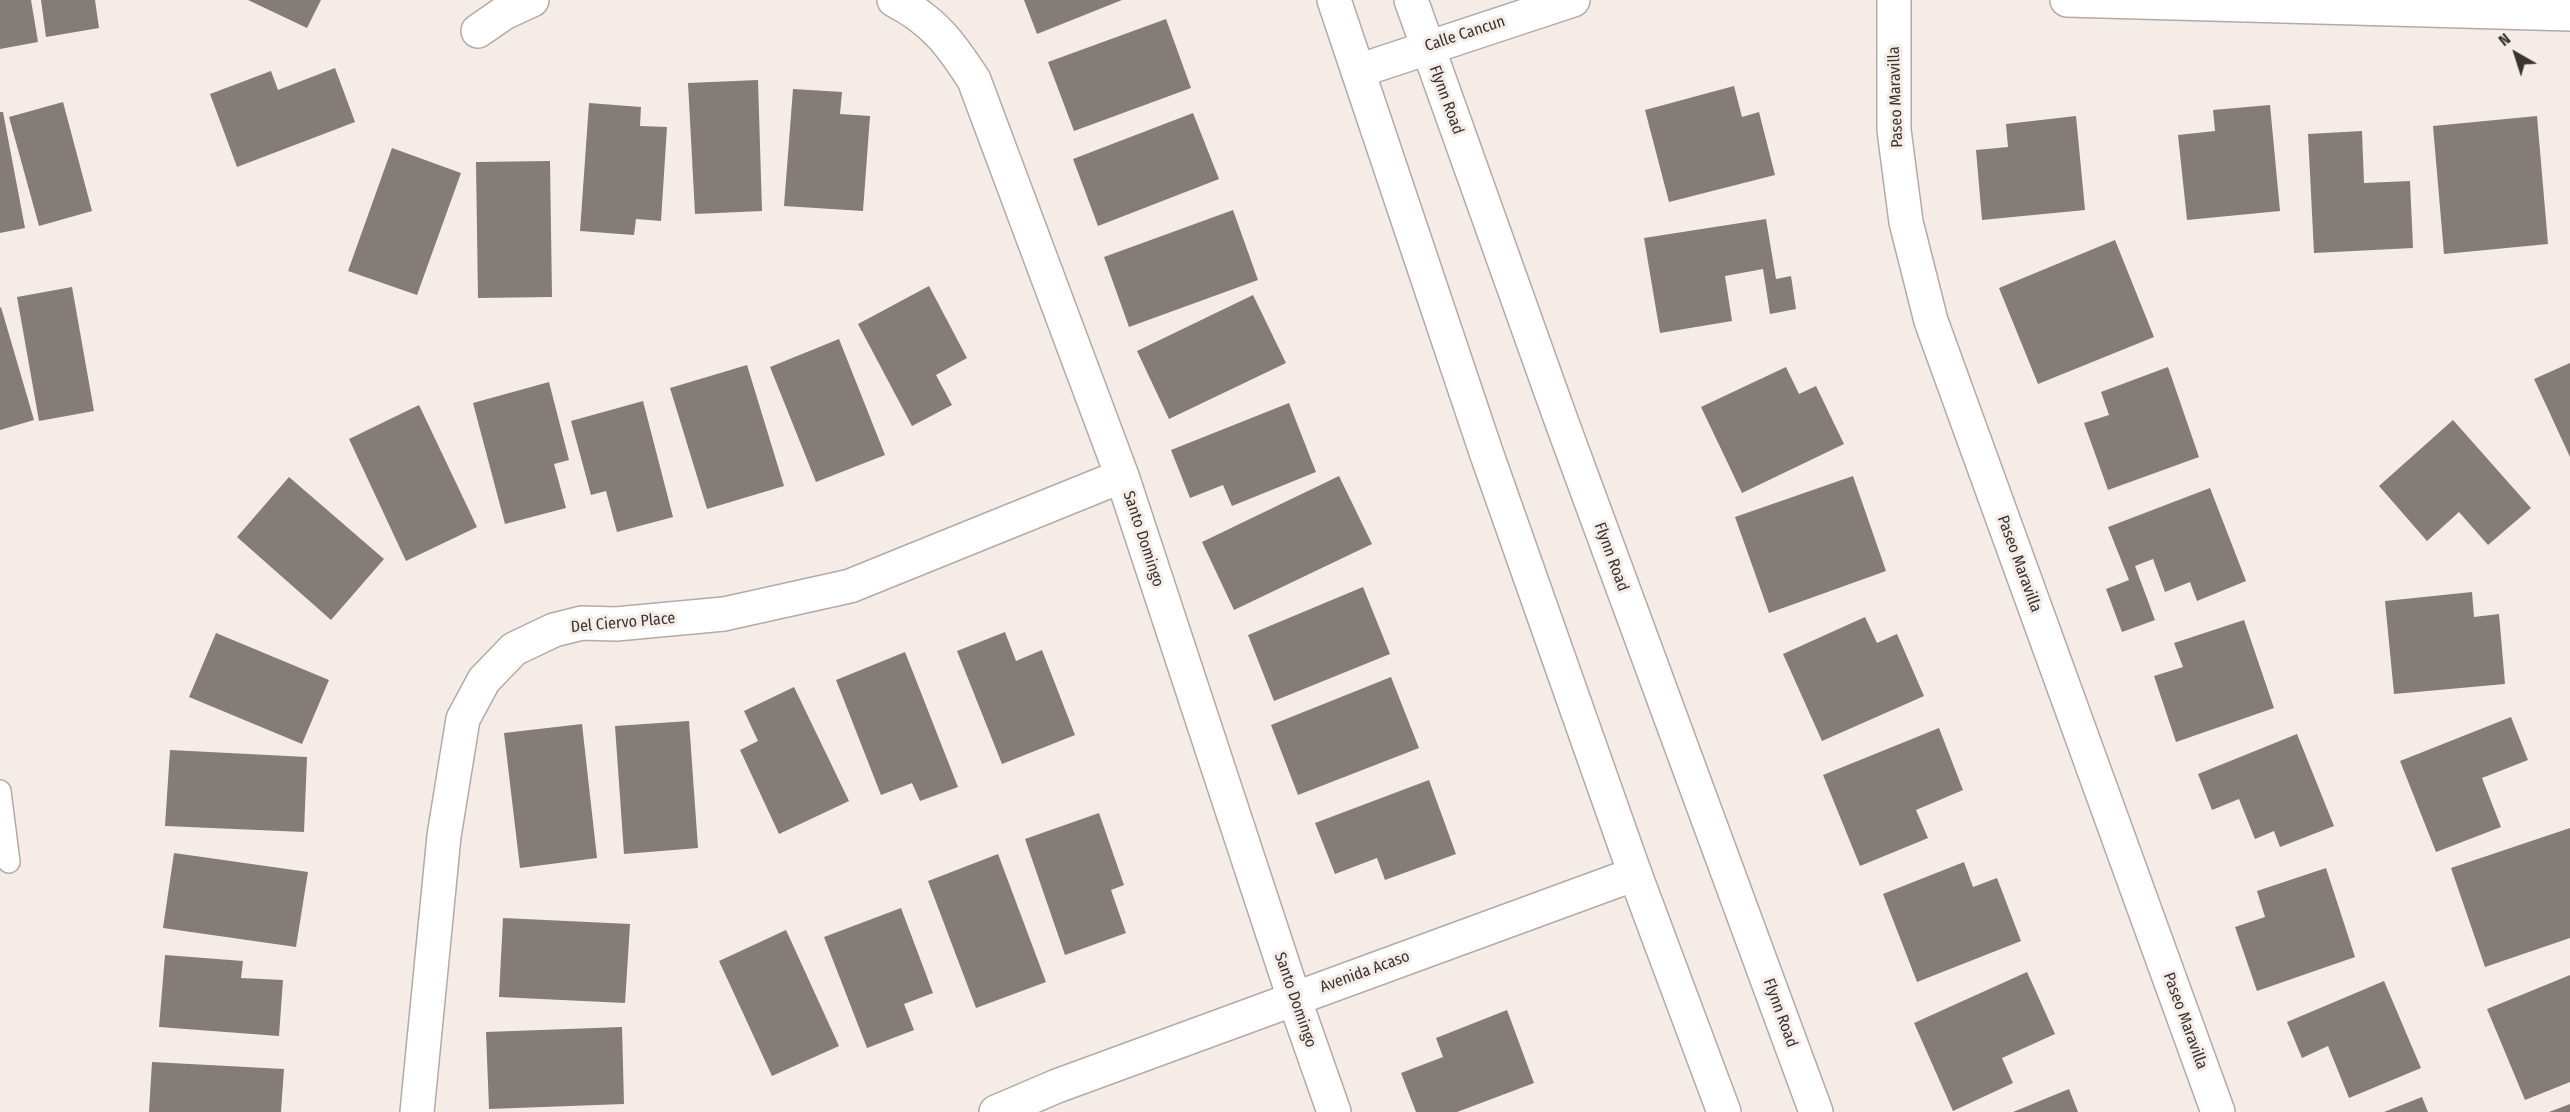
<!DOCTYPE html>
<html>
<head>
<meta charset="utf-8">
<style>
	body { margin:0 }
	#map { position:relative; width:2570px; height:1112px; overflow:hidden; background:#f5ece8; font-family:"Fira Sans Condensed",sans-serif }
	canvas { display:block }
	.north { position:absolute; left:2486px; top:24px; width:60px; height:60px; -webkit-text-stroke:4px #f5ece8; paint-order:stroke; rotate:321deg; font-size:16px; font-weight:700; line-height:24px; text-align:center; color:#373432 }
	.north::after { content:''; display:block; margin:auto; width:21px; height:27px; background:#373432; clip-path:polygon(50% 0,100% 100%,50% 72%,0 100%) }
</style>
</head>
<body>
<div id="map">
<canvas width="2570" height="1112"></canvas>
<div class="north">N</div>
</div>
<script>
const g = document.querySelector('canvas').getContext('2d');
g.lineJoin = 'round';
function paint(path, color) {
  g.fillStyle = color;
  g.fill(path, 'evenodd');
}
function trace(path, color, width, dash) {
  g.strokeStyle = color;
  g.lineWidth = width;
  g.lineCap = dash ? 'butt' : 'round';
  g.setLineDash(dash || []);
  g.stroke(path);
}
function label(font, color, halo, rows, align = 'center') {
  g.font = font + ' "Fira Sans Condensed",sans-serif';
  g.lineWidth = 6;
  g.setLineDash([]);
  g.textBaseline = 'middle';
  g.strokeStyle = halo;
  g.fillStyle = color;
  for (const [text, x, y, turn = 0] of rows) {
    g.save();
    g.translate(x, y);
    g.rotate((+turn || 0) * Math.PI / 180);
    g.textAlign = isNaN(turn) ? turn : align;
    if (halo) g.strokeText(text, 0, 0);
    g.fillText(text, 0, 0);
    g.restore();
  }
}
const building = new Path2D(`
	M0,0H31L38,42L0,49Z
	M41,0H95L99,28L46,37Z
	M248,0H321L307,28Z
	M1024,0H1122L1037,34Z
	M1166,19L1191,88L1074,131L1048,62Z
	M335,68L355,122L237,167L210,94L271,71L278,90Z
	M758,80L762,211L695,214L688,83Z
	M1734,86L1742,117L1759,112L1775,175L1669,202L1645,110Z
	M793,89L842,92L840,114L870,116L863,211L784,206Z
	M63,102L92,211L39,226L9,117Z
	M589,103L641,107L640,126L667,127L661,221L636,219L634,235L580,231Z
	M2270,105L2280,211L2187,220L2178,135L2215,131L2213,110Z
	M0,112H3L25,228L0,233Z
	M1193,113L1219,179L1098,226L1073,159Z
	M2076,116L2085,210L1982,220L1976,150L2008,147L2006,124Z
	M2537,116L2548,244L2444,254L2433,126Z
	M2362,131L2364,183L2410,181L2413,248L2314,253L2308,134Z
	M392,148L461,173L417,295L348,271Z
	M550,161L552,297L478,298L476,162Z
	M1233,210L1258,280L1129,327L1104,257Z
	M1766,219L1776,279L1791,276L1796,309L1770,314L1763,269L1725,276L1732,321L1660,333L1644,238Z
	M2115,240L2154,337L2038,384L1999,288Z
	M929,286L967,358L936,375L952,405L912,426L858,324Z
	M72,287L94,411L39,421L17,297Z
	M1253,295L1286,363L1169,419L1137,351Z
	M1,307L34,420L0,430V308Z
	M839,339L885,455L816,482L770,367Z
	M2570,363V457L2534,379Z
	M747,365L784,486L707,509L670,388Z
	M1786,367L1799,394L1816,386L1844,444L1742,493L1701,407Z
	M2168,367L2199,457L2108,490L2084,423L2109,415L2101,392Z
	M549,382L569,460L554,464L566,508L505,524L473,403Z
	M643,401L673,517L617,532L606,491L591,495L571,421Z
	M1289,403L1316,472L1232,506L1223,485L1190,498L1171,450Z
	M419,405L477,527L406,561L349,439Z
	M2453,420L2531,508L2488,545L2459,512L2427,541L2379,486Z
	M1339,476L1372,544L1234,610L1202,542Z
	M1853,476L1886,571L1769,613L1735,517Z
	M289,477L384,559L331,620L237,537Z
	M2210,488L2246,581L2197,601L2190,582L2165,592L2153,559L2135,566L2155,620L2122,632L2106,589L2129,580L2108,527Z
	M1363,587L1390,654L1274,701L1248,635Z
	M2472,592L2474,617L2499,614L2505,684L2394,694L2385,601Z
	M1865,617L1877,643L1897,634L1924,696L1822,741L1783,654Z
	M2244,620L2274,708L2176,742L2154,676L2183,667L2174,643Z
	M1005,632L1016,661L1042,650L1075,735L1002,764L957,651Z
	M216,633L329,680L302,744L189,697Z
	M905,652L958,787L920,801L912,783L881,795L836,680Z
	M1391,677L1419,748L1298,795L1271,725Z
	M794,687L849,801L779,834L740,750L758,741L744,711Z
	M2511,717L2528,760L2482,778L2501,827L2436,852L2400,761Z
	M689,721L698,848L624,854L615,726Z
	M582,724L597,858L520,868L504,733Z
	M1939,728L1963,790L1916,810L1928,838L1860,866L1823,775Z
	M2297,734L2334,826L2280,847L2274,831L2255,839L2239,799L2212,810L2198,774Z
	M170,750L307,757L304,832L165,826Z
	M1429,780L1456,854L1385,880L1377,858L1335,874L1315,823Z
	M1099,813L1124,885L1111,890L1126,933L1065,955L1025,839Z
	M2570,828V938L2485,967L2451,868Z
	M174,853L308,872L296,947L163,928Z
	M998,854L1046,982L976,1008L928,881Z
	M1964,862L1973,887L1997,878L2021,941L1917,982L1883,894Z
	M2326,868L2355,957L2257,991L2235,927L2265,917L2257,891Z
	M901,908L933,993L904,1004L914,1030L867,1048L824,937Z
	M503,918L630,924L625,1003L499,997Z
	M786,930L839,1046L772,1076L719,961Z
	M165,955L243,961L241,978L283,980L279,1036L159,1027Z
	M2027,972L2055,1034L2002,1058L2013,1083L1953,1111L1914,1023Z
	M2570,975V1082L2525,1100L2487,1009Z
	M2384,981L2421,1068L2349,1098L2328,1046L2302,1058L2287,1022Z
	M1507,1010L1534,1083L1457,1112H1416L1401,1073L1443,1057L1436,1038Z
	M622,1027L624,1104L489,1109L486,1032Z
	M152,1062L284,1069L281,1112H149Z
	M2069,1089L2078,1112H2013Z
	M2422,1097L2428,1112H2384Z
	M2570,1104V1112H2549Z`);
const lane = new Path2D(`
	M0,791L9,862`);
const street = new Path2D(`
	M894,0C933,20 951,44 974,80L1122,476L1294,998L1334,1112
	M1894,0V130L1906,222L1931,321L2218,1112
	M2067,0L2570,14
	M478,31L504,13L532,0
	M1358,71L1573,0
	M417,1112L444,836L463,719L484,680L514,649L554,630L582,623L616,624L724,614L850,586L1122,476
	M996,1112L1057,1086L1635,874`);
const secondary = new Path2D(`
	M1334,0L1486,452L1635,874L1724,1112
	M1411,0L1561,420L1816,1112`);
const streetNames = [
	["Calle Cancun",1465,34,-18],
	["Paseo Maravilla",1896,97,-92],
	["Flynn Road",1446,100,70],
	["Santo Domingo",1143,539,72],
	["Flynn Road",1611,557,70],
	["Paseo Maravilla",2019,564,70],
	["Del Ciervo Place",623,623,-5],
	["Avenida Acaso",1365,972,-20],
	["Santo Domingo",1295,1000,71],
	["Flynn Road",1780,1013,70],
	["Paseo Maravilla",2185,1021,70]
];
paint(building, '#847c79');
trace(lane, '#b3aaa6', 24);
trace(street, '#b3aaa6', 36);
trace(secondary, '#b3aaa6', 36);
trace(lane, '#fff', 21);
trace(street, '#fff', 33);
trace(secondary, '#fff', 33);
label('16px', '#373432', '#f5ece8', streetNames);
</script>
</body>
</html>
